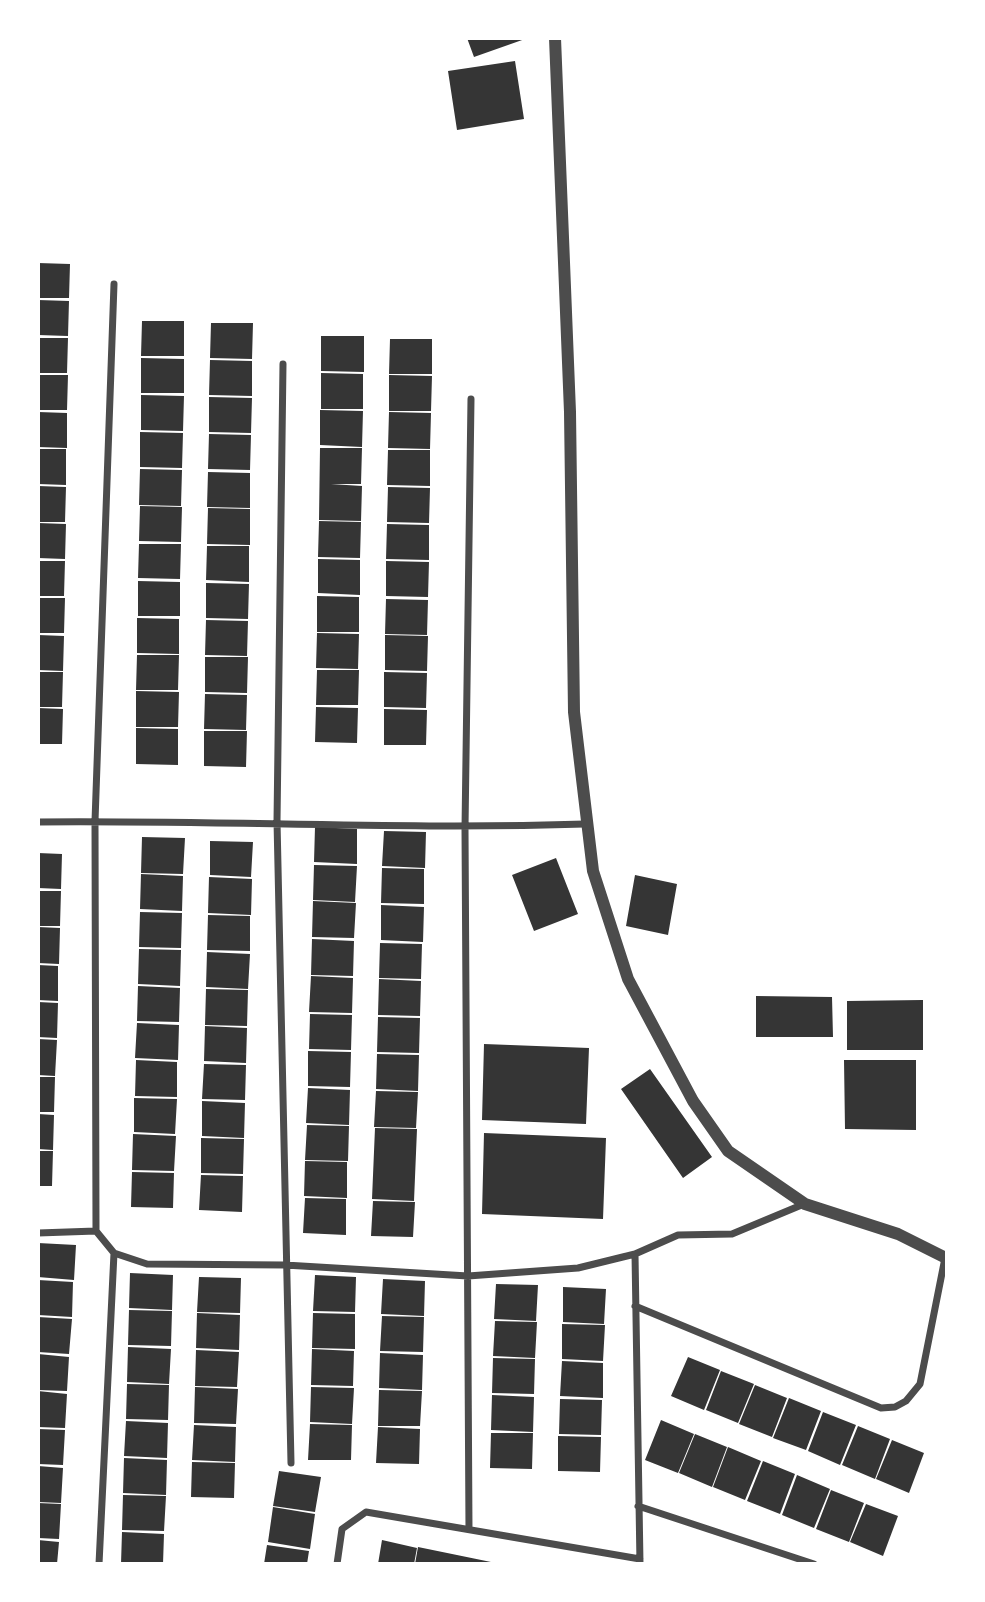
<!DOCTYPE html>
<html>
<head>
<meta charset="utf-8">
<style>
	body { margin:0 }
	#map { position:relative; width:985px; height:1602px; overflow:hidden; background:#fff; font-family:Helvetica,sans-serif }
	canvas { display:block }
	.frame { position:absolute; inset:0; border:40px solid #fff; pointer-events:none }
</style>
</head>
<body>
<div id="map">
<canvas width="985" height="1602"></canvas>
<div class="frame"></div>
</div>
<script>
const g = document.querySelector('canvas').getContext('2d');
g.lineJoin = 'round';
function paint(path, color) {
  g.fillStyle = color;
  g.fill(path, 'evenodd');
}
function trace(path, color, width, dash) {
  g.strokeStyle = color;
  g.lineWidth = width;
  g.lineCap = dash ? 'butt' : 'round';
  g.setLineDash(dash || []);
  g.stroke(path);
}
const building = new Path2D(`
	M467,38H525V39L474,57Z
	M515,61L524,119L457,130L448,71Z
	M38,263L70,264L69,298H38Z
	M38,300L69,301L68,336L38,335Z
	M142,321H184V356H141Z
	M211,323H253L252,359L210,358Z
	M321,336H364V372L321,371Z
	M38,338H68L67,373H38Z
	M390,339H432V374H389Z
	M141,358L184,359V393H141Z
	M210,360L252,361V396L209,395Z
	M321,373L363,374V409H321Z
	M38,375H68L67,410H38Z
	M389,375L432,376L431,411H389Z
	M141,395L184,396L183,431L141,430Z
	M209,397L252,398L251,433L209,432Z
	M320,410L363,411L362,447L320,445Z
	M38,412L67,413V448L38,447Z
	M389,412L431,413L430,449L388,448Z
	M140,432L183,433L182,468L140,467Z
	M209,434L251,435L250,470L208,469Z
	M320,448H362L361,484H331L362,486L361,521L319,520Z
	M38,449H66V485L38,484Z
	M388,450H430V486L387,485Z
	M140,469L182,470L181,506L139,505Z
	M208,472L250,473V508L207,507Z
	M38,486L66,487L65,522H38Z
	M388,487L430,488L429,523L387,522Z
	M140,506L182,507L181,542L139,541Z
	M208,508L250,509V545L207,544Z
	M319,521L361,522L360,558L318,557Z
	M38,523L66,524L65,559L38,558Z
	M387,524L429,525V560L386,559Z
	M139,544H181L180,579L138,578Z
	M207,546H249V582L206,580Z
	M318,559L360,560V595L318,593Z
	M38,561H65L64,596H38Z
	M386,561L429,562L428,597L386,596Z
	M138,581L180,582V616H138Z
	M206,583L249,584L248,619L206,618Z
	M317,596L359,597V632H317Z
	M38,598H65L64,633H38Z
	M386,599L428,600L427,635L385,634Z
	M137,618L179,619V654L137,653Z
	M206,620L248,621L247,656L205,655Z
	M317,633L359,634L358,669L316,668Z
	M38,635L64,636L63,671L38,670Z
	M385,635L428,636L427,671L385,670Z
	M137,655H179L178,690H136Z
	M205,657H248L247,693L205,692Z
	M317,670H359L358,705H316Z
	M38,672H63L62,707H38Z
	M384,672L427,673L426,708L384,707Z
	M136,691L179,692L178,727H136Z
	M205,694L247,695L246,730L204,729Z
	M316,707L358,708L357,743L315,742Z
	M38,708L63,709L62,744H38Z
	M384,709L427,710L426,745H384Z
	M136,728L178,729V765L136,764Z
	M204,731H247L246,767L204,766Z
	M315,827L357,829V864L314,862Z
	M384,831L426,832L425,868L382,866Z
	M142,837L185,838L183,874L141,873Z
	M210,841L253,842L251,877L210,875Z
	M38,853L62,854L61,889L38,888Z
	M556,858L578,914L534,931L512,875Z
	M314,865L357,866L355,902L313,900Z
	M382,868L424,869V904L381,903Z
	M141,874L183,876L182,911L140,909Z
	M635,875L677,884L668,935L626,926Z
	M209,877L252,879L251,915L208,913Z
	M38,891H61L60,926H38Z
	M313,901L356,903L354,938L312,937Z
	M381,905L424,907L423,942L381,940Z
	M140,912L182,913L181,948L139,947Z
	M208,915L250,916V951L207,950Z
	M38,927L60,928L59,964L38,963Z
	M312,939L354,941L353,976L311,975Z
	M380,943L422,944L421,979L379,978Z
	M139,949L181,950L180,986L138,984Z
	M207,952L250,954L248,989L206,987Z
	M38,965L58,966V1001L38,1000Z
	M311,976L353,978L352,1013L309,1012Z
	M379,979L421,981L420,1016L378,1015Z
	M138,986L180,988L179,1022L137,1021Z
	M206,989L248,990L247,1026L205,1025Z
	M756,996L832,997L833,1037H756Z
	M923,1000V1050H847V1001Z
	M38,1002L58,1003L57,1038L38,1037Z
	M310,1014L352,1015L351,1050L309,1049Z
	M378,1017L420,1018L419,1053L377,1052Z
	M137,1023L179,1025L178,1060L135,1058Z
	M205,1026L247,1028L246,1063L204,1061Z
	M38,1039L57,1040L55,1076L38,1075Z
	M484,1044L589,1048L586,1124L482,1120Z
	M308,1051L351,1052L350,1087L308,1086Z
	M377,1054L419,1055L418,1091L376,1089Z
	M136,1060L177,1062V1097L135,1096Z
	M844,1060H916V1130L845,1129Z
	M204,1064L246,1065L245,1100L202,1099Z
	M650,1069L712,1157L683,1178L621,1089Z
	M38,1077H55L54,1112H38Z
	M308,1088L350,1090L349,1125L306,1123Z
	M376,1091L418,1092L416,1128L374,1127Z
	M134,1098L177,1099L175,1134L134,1132Z
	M202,1101L245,1103L244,1138L202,1136Z
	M38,1114L54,1115L53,1150L38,1149Z
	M307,1125L349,1126L348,1161L305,1160Z
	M375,1128L417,1129L414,1201L372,1199Z
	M484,1133L606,1138L603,1219L482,1214Z
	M133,1134L176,1136L174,1171L132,1170Z
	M201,1138L244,1139L243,1174L201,1173Z
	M38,1151H53L52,1186H38Z
	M305,1161L347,1162V1198L304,1196Z
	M132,1172L174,1173L173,1208L131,1207Z
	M201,1175L243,1176L242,1212L199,1210Z
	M305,1198L346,1199V1235L303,1233Z
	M373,1201L415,1202L413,1237L371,1236Z
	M38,1243L76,1245L74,1280L38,1277Z
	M130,1273L173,1275L172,1310L129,1308Z
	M315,1275L356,1277L355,1312L313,1311Z
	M199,1277L241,1278L240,1313L197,1312Z
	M383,1279L425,1281L424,1316L381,1314Z
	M38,1280L73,1282L72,1317L38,1315Z
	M496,1284L538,1285L536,1321L494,1319Z
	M563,1287L606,1289L604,1324L563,1322Z
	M129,1310L172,1311L171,1346L128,1345Z
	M197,1313L240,1315L239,1350L196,1348Z
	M313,1313L355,1314V1349L312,1348Z
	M382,1316L424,1317L423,1352L380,1351Z
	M38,1317L72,1319L69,1354L38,1352Z
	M495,1321L537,1322L535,1358L493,1356Z
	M562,1324L605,1325L603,1361L562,1359Z
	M128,1347L171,1349L169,1384L127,1382Z
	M312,1349L354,1351L353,1386L311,1385Z
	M196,1350L239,1352L237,1387L195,1386Z
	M380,1353L423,1355L422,1390L379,1388Z
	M38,1354L69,1357L67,1391L38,1390Z
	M688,1357L720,1370L704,1410L671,1396Z
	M493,1358L535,1359L534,1394L492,1393Z
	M562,1361L603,1363V1398L560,1396Z
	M721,1371L754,1384L738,1423L706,1410Z
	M127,1384L169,1385L168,1420L126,1419Z
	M755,1385L787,1398L772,1437L739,1424Z
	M195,1387L238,1389L236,1424L194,1423Z
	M311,1387L354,1388L352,1424L310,1422Z
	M379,1390L422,1391L420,1426H378Z
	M38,1391L67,1394L65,1428L38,1427Z
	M492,1395L534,1397L533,1432L491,1430Z
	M789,1398L821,1411L806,1450L773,1438Z
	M560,1399L602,1400L601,1435L559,1434Z
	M823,1412L856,1425L840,1465L808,1451Z
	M661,1420L694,1434L678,1473L645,1460Z
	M126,1421L168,1423L167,1458L124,1456Z
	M310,1424L352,1425L351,1460H308Z
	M194,1425L236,1427L235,1462L192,1460Z
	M858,1426L890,1439L875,1479L842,1465Z
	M378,1427L420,1429L419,1464L376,1463Z
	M38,1429L65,1430L63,1465L38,1464Z
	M491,1433H533L532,1469L490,1468Z
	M695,1434L727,1447L712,1487L679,1473Z
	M558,1436L601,1437L600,1472L558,1471Z
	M892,1440L924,1453L909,1493L876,1479Z
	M728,1447L761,1461L745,1500L713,1487Z
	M124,1458L167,1460L166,1495L123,1493Z
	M763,1461L795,1474L780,1514L747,1501Z
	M192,1462L235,1463L234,1498L191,1497Z
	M38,1466L63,1468L61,1503L38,1502Z
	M279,1471L321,1477L315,1512L273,1506Z
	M797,1475L830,1489L814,1528L782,1515Z
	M831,1490L864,1503L849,1542L816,1529Z
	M123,1495L166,1496L164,1531L122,1530Z
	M38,1503L61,1504L59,1539L38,1538Z
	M866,1504L898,1516L883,1556L850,1542Z
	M273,1507L315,1514L310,1549L268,1542Z
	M122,1532L164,1534L163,1564H121Z
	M38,1540L59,1542L57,1564H38Z
	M382,1540L417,1548L414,1564H378Z
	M267,1545L309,1551L307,1564H264Z
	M418,1547L491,1562V1564H415Z`);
const minor = new Path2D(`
	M283,364L277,821L291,1463
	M38,822C221,820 403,830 585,824
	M96,1231L95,821L114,284
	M38,1233L96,1231L114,1253L147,1264L285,1265L468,1276L578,1268L635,1254L640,1564
	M635,1254L678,1235L732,1234L804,1204
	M635,1306L881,1408L895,1407L906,1401L920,1384L945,1258
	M638,1506L814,1564
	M469,1529L465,828L471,399
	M99,1564L114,1253
	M337,1564L342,1529L366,1512L640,1559`);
const tertiary = new Path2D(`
	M555,38L570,412L574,712L593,871L628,979L693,1101L728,1151L805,1204L898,1234L946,1258`);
paint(building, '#353535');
trace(minor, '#4c4c4c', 7);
trace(tertiary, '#4c4c4c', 12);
</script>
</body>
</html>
